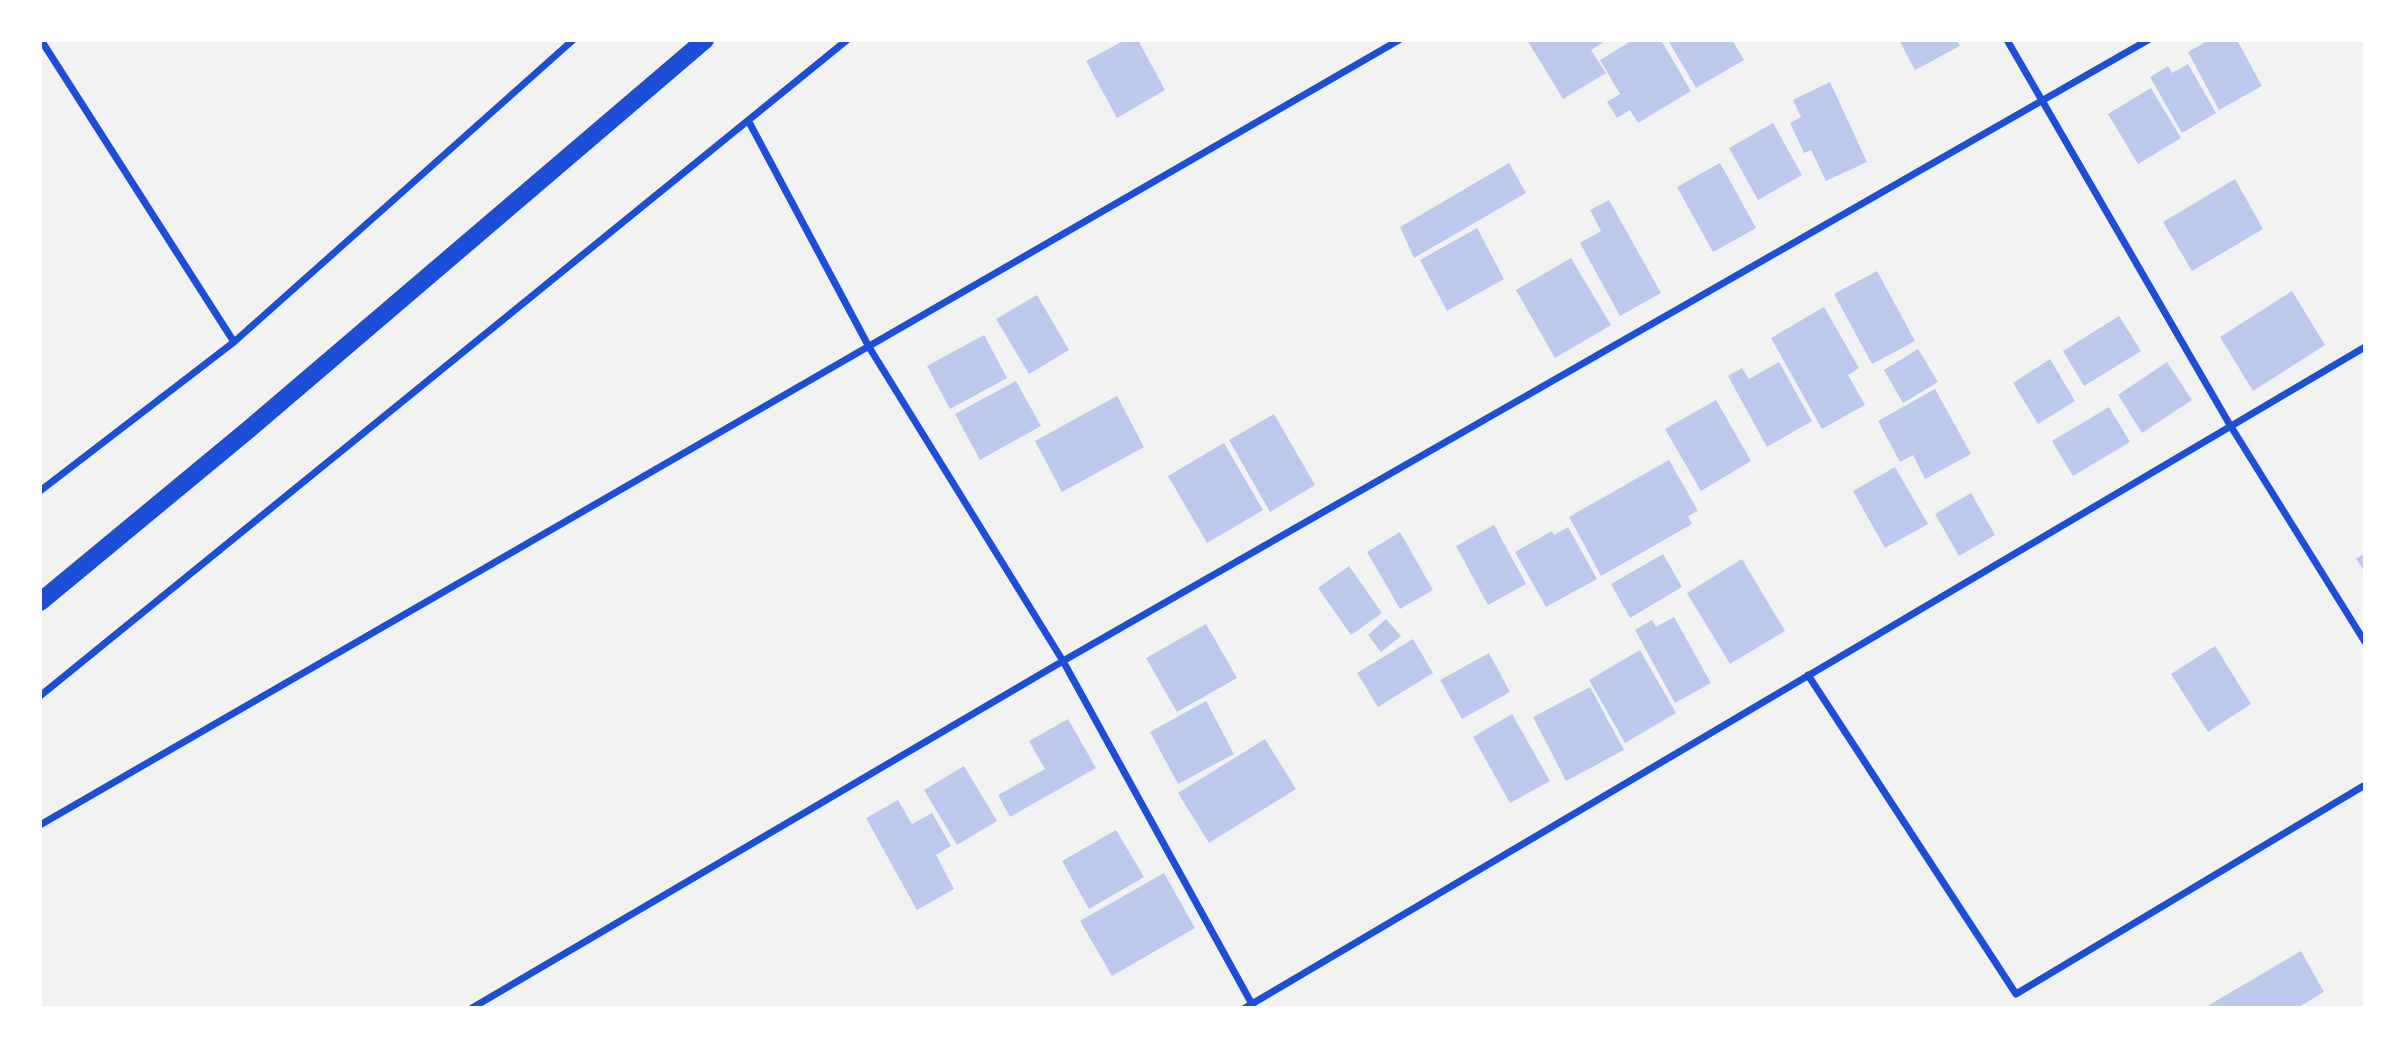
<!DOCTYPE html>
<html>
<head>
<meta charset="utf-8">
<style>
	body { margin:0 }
	#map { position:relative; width:2405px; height:1048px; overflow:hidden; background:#f2f2f2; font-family:"Archivo Narrow",sans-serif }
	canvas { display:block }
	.frame { position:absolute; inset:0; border:42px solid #fff; pointer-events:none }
</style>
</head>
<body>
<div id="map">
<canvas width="2405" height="1048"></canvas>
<div class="frame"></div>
</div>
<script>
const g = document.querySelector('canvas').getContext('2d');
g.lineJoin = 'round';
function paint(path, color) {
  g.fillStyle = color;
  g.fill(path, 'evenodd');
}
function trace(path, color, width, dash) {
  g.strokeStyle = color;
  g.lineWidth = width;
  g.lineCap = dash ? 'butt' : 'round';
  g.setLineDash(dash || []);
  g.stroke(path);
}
const building = new Path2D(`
	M1125,40H1138L1165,90L1117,118L1086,61Z
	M1527,40H1607L1591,50L1606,73L1563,99Z
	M1633,40H1661L1691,91L1638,123L1630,110L1617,118L1607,102L1620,94L1600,60Z
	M1668,40H1732L1744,60L1696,88Z
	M1899,40H1957L1960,46L1915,70Z
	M2209,40H2237L2262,86L2219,110L2188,52Z
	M2188,64L2216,113L2182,133L2150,77L2168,66L2172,73Z
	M1830,82L1867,162L1826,181L1811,150L1804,153L1790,123L1801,117L1793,100Z
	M2151,88L2181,138L2138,164L2108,114Z
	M1773,123L1802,175L1758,200L1729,148Z
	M1509,163L1526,193L1414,258L1400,227Z
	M1720,163L1756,228L1713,252L1677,187Z
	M2235,179L2263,229L2192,271L2163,222Z
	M1609,200L1661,293L1620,316L1580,243L1601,231L1590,210Z
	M1477,228L1504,279L1447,311L1420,260Z
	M1571,258L1611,325L1555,358L1516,290Z
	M1877,271L1915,341L1872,364L1834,294Z
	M2292,291L2325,345L2253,391L2220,337Z
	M1037,295L1069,350L1029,374L996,319Z
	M1824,307L1859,368L1848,375L1865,405L1822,429L1771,338Z
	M2119,316L2141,351L2084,386L2063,351Z
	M984,335L1007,378L950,409L927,366Z
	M1918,349L1938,382L1903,403L1884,370Z
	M2050,359L2075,401L2038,424L2013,383Z
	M1779,362L1812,421L1767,447L1728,376L1742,368L1749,379Z
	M2167,362L2192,400L2142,433L2118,395Z
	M1016,381L1041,426L980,460L955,414Z
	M1935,389L1971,454L1925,479L1913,455L1900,462L1878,421Z
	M1117,396L1144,447L1062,492L1035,441Z
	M1716,400L1751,461L1701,491L1665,429Z
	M2109,407L2130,442L2073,476L2052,441Z
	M1274,414L1315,485L1270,512L1229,440Z
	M1224,443L1263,510L1207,543L1168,476Z
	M1669,460L1698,511L1688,516L1692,524L1601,576L1569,517Z
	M1895,467L1928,524L1885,548L1853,491Z
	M1971,493L1995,535L1959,556L1935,514Z
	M1494,525L1526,584L1488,605L1456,546Z
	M1568,527L1597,579L1546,607L1515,552L1552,531L1554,535Z
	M1400,532L1433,590L1400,609L1367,552Z
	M2365,553V572L2356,559Z
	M1663,554L1682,587L1630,618L1611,584Z
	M1742,559L1785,631L1730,664L1687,593Z
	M1349,566L1382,613L1351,635L1318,588Z
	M1674,617L1711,683L1675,703L1635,630L1652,620L1656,627Z
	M1386,619L1401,636L1381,652L1368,635Z
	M1206,624L1237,678L1177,712L1146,658Z
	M1413,639L1433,673L1378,707L1357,673Z
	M2215,646L2251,704L2208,732L2171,674Z
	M1640,650L1676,713L1625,743L1589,680Z
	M1489,653L1510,692L1462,719L1440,680Z
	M1590,687L1624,750L1566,781L1533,717Z
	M1206,701L1234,754L1178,784L1150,732Z
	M1512,714L1550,781L1510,803L1473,737Z
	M1068,719L1096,768L1010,817L998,795L1045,769L1029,741Z
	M1265,739L1296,789L1209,843L1178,793Z
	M964,766L997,821L957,845L924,790Z
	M898,800L912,824L932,813L951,846L936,855L954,889L917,910L866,818Z
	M1116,830L1144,877L1089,909L1062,861Z
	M1164,873L1195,928L1112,976L1080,921Z
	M2301,951L2324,992L2297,1008H2204Z`);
const minor = new Path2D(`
	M41,40L234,342
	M2007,40L2230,425L2365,642
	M749,122L869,347L1063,661L1253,1006
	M40,491L234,342L573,40
	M1808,675L2016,994L2365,785
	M40,696L847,40
	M40,825L1399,40
	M472,1008L1063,661L2148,40
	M1245,1008L2365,347`);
const primary = new Path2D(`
	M40,602L248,430L705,40`);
paint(building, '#bdc9ec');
trace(minor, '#1d4ed8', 7);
trace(primary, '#1d4ed8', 18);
</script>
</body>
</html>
